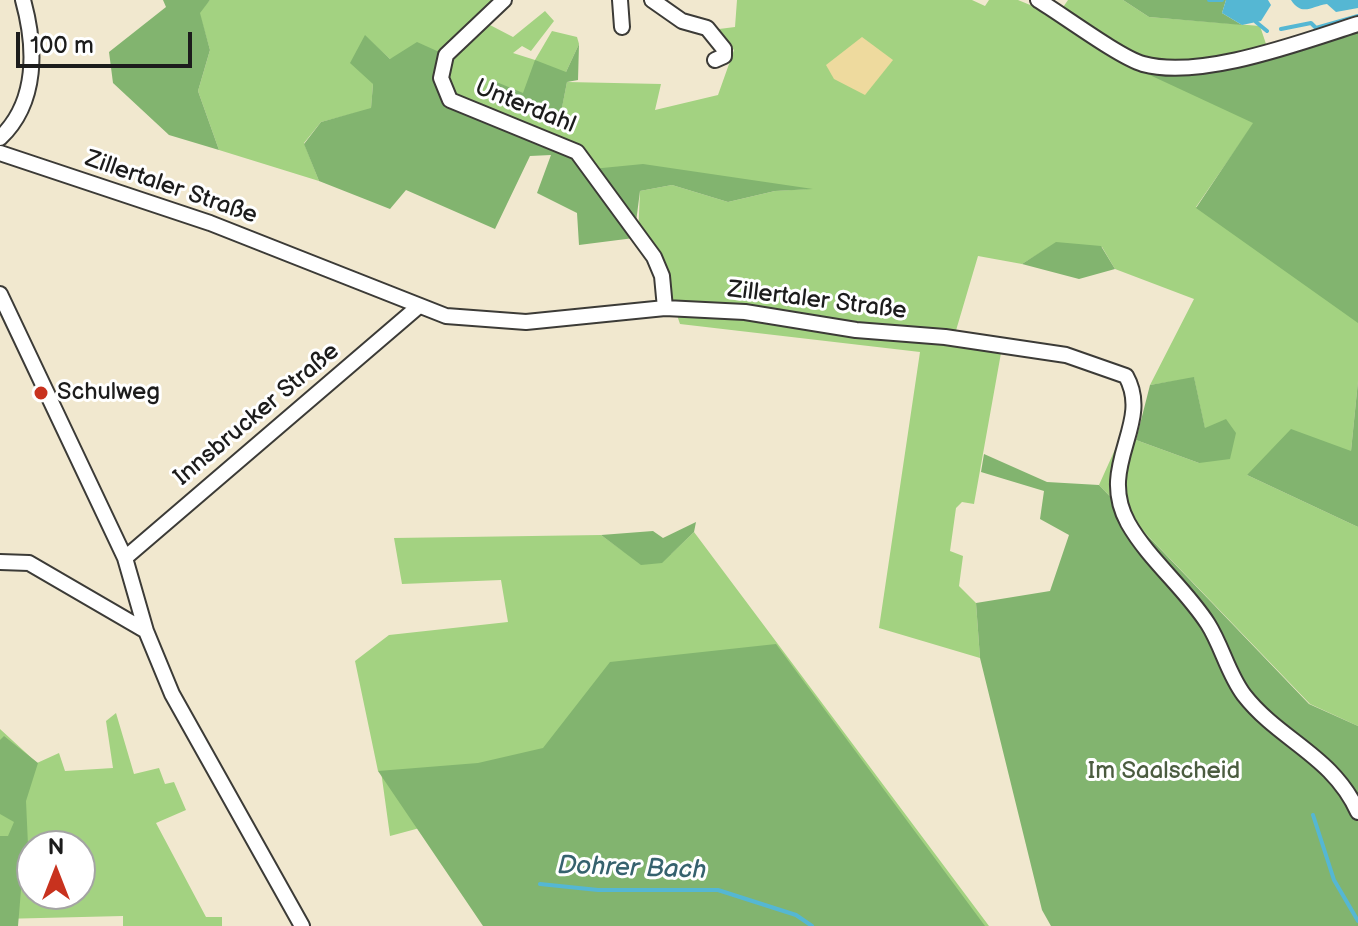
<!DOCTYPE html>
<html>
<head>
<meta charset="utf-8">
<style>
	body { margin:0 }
	#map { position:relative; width:1358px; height:926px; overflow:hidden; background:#f1e8cf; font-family:"Balsamiq Sans",sans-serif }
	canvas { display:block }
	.north { position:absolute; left:16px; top:830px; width:80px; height:80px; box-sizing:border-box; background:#fff; border:2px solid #a4a4a4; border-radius:50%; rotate:0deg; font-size:22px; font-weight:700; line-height:32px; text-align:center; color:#1c1c1c }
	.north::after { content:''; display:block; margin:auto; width:28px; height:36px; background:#c8321e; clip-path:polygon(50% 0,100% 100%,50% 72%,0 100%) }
	.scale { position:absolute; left:16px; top:32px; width:176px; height:36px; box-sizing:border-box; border:4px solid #1c1c1c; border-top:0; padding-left:10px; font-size:24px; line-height:28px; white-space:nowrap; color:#1c1c1c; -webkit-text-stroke:6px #fff; paint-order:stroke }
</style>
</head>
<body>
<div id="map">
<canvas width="1358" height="926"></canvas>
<div class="north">N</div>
<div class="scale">100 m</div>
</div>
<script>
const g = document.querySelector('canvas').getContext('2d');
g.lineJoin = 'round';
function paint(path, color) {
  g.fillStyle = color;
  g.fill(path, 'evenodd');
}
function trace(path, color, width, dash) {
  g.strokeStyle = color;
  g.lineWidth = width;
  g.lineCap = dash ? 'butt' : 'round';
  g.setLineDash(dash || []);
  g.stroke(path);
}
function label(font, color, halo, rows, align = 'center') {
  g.font = font + ' "Balsamiq Sans",sans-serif';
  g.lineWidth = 6;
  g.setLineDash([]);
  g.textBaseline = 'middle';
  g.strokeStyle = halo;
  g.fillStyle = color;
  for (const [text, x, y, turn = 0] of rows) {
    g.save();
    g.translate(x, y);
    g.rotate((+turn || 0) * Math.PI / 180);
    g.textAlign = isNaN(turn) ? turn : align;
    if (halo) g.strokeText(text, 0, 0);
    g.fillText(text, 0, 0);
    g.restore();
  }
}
const green = new Path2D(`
	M210,0H500L439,55L390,59L365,36L373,84L371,109L321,122L304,143L319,181L219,150L198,91L210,50L199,12Z
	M737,0H972L985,6L989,0H1018L1057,16L1068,0H1123L1149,17L1260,26L1266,44L1201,63L1254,123L1196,207L1358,248V381L1351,451L1247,475L1358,527V726L1310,704L1099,485L1117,445L1136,440L1199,463L1205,429L1194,378L1150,385L1194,299L1115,269L1102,247L1056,243L1022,264L978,256L952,344L1001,353L974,504L962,502L956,508L950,551L963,556L959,586L976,603L980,658L879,628L920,352L680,324L652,242L638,237L640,191L672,185L728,202L775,191L807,189L716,176L591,169L450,100L447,54L488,24L513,37L545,11L554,21L531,51L522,46L513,53L535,60L552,31L577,37L579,44L566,72L559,122L567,82L661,84L655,110L718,95L734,50L718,35L719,29L735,27Z
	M694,532L989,926H524L479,812L390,836L381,771H378L355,661L389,635L508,622L501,580L402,584L394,538L601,535L623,551L671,554Z
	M116,713L134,774L159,768L165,784L174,782L186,810L156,823L206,917H222V926H123V916L0,919V729L37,763L59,753L65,771L113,768L106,721ZM32,846H80V894H32Z`);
const forest = new Path2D(`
	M163,0H210L200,13L210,50L198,91L219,150L169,135L113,83L109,52L166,7Z
	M1123,0H1226L1222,13L1242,25L1149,17Z
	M1358,18V323L1196,208L1253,123L1139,70L1201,63Z
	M365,35L390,59L417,42L446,55L450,100L577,152L592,169L643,164L813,189L775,191L728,202L672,185L640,191L634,238L579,245L577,213L537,193L551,155L530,156L495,229L406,190L390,209L319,181L304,144L321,122L371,108L373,84L350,63Z
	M579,44L578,80L567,82L559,123L487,94L494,81L523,93L535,60L566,72Z
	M1056,242L1101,246L1115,269L1079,279L1022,264Z
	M1194,377L1205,428L1226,419L1236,433L1230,459L1199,463L1136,440L1150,385Z
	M1358,381V527L1247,475L1291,429L1351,451Z
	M984,454L1047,482L1099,485L1309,704L1358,726V926H1051L1042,910L980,658L976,603L1050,591L1069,535L1040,519L1044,491L981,472Z
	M696,522L694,532L662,563L641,565L601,535L653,531L663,538Z
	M776,644L985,926H483L378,771L478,763L543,748L610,662Z
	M4,736L38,763L26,801L28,845L37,846H32V868L23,866L18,926H0V836H8L14,822L0,814V740Z`);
const sand = new Path2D(`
	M862,37L893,60L865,95L834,79L826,65Z`);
const water = new Path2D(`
	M1226,0H1268L1271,5L1261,21L1242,25L1222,13Z
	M1291,0H1358V8L1336,12L1327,4C1312,6 1302,17 1291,0Z`);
const stream = new Path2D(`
	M1209,0H1222
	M1256,22L1267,31
	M1281,29L1311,23L1316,28L1358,16
	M1313,815L1334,880L1358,921
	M540,884L598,890H718L796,915L812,926`);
const street = new Path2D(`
	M504,0L446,55L441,78L450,100L577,152L654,257L662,276L665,308
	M620,0L622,27
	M652,0L682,21L707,28L724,49V56L715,60
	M1038,0C1063,15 1119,57 1143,64C1201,80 1301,42 1358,24
	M0,138C38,102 36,47 23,0
	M0,153L210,223L446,316L526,322L665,308L745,312L856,330L945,337L1066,355L1126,376C1153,424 1096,465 1128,523C1149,560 1185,588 1208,624C1222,646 1228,674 1244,695C1280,741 1332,755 1358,812
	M0,294L125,558L146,631L172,694L302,926
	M125,558L419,306
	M0,562L29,563L146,631`);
const markers = [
	[41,393,8,"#c8321e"]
];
const streetNames = [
	["Unterdahl",525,107,22],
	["Zillertaler Straße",171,188,19],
	["Zillertaler Straße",817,301,7],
	["Innsbrucker Straße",257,415,-40]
];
const poiNames = [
	["Schulweg",57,393]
];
const parkNames = [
	["Im Saalscheid",1164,772]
];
const waterNames = [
	["Dohrer Bach",632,869,2]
];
paint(green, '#a3d281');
paint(forest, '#82b46f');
paint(sand, '#eeda9e');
paint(water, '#55b7d3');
trace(stream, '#55b7d3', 4);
trace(street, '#3c3b37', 18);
trace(street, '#fff', 14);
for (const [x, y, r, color] of markers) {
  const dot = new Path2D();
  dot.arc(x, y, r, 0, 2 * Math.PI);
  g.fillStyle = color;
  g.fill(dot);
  trace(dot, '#fff', 3);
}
label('24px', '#1c1c1c', '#fff', streetNames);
label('24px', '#1c1c1c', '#fff', poiNames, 'left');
label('24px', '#4b5c3f', '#fff', parkNames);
label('italic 26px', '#36626e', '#fff', waterNames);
</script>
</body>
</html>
